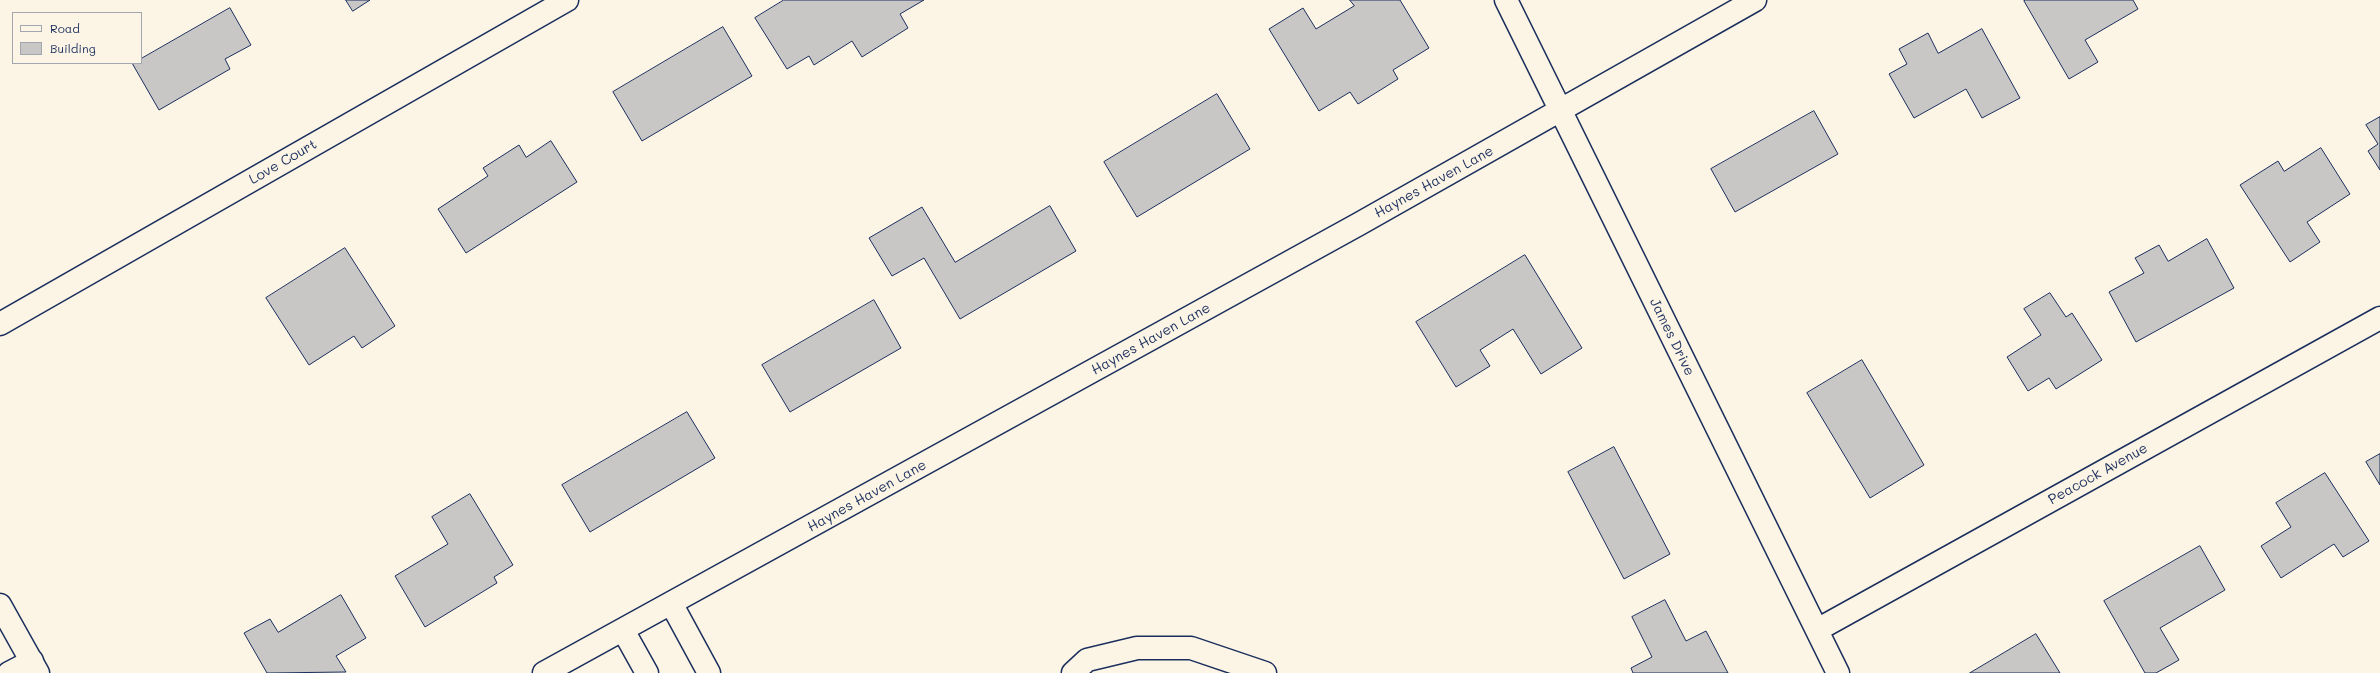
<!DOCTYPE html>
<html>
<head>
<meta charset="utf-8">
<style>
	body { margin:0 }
	#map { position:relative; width:2380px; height:673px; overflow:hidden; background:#fcf5e5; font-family:Mali,sans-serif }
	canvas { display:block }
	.legend { position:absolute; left:12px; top:12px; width:130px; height:52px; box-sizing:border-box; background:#fcf5e5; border:1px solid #a2a6af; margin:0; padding:5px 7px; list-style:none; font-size:12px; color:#1b2f5e }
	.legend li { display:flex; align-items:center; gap:8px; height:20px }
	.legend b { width:20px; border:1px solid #a2a6af }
</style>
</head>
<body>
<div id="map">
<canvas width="2380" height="673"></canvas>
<ul class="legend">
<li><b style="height:5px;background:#fcf5e5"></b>Road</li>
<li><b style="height:11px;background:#c8c7c6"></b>Building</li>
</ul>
</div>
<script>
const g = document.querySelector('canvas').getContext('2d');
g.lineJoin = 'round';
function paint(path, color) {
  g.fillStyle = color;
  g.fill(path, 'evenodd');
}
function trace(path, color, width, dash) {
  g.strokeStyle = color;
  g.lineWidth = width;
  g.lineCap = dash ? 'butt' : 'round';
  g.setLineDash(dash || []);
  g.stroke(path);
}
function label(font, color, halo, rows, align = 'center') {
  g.font = font + ' Mali,sans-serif';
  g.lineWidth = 3;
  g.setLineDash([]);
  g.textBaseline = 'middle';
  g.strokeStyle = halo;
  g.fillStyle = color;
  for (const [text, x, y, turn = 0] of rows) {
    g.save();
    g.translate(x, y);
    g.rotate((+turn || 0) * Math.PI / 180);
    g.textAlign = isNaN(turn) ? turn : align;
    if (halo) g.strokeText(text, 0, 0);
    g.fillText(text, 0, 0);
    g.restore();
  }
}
const building = new Path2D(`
	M346,0H370L353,11Z
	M784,0H924L900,14L908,28L862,57L852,41L814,65L809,56L787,69L755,18Z
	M1350,0H1400L1429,48L1393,70L1398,79L1358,104L1350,92L1319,111L1269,29L1303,8L1316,29L1354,6Z
	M2026,0H2133L2138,9L2085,40L2098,62L2069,79L2024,1Z
	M230,8L251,45L225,59L230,69L159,110L132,63H141V59Z
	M723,27L752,76L642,141L613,92Z
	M1982,29L2020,98L1982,118L1966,89L1914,118L1889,74L1907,64L1899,49L1928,33L1938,53Z
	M1217,94L1250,149L1137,217L1104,162Z
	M1814,111L1838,154L1735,212L1711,169Z
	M2380,117V170L2368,151L2378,144L2366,125Z
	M551,141L577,182L466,253L438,209L488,176L483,168L519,145L526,157Z
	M2321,148L2350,194L2307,222L2320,242L2290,262L2240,185L2278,161L2284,171Z
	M1050,206L1076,251L960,319L924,258L892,276L869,238L922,207L955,262Z
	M2207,239L2234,288L2136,342L2109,292L2144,273L2135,258L2159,245L2168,261Z
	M345,248L395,326L362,348L354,336L309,365L266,298Z
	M1525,255L1582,348L1541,374L1513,329L1480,350L1490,366L1456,387L1416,322Z
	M2050,293L2066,317L2072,313L2102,360L2056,389L2049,378L2028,391L2007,357L2041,335L2024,309Z
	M874,300L901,348L790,412L762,365Z
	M1862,360L1924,465L1870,498L1807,393Z
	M687,412L715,458L590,532L562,485Z
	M1614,447L1670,554L1624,579L1568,472Z
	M2380,454V485L2366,462Z
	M2325,473L2369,541L2343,557L2334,544L2281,578L2261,546L2291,527L2276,503Z
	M470,494L513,565L494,577L497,583L425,627L395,576L448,544L432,517Z
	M2200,546L2225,590L2160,628L2179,660L2156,673H2145L2104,601Z
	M341,595L366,638L336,656L346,672L267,673L244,633L270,619L278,632Z
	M1665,600L1686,641L1706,631L1728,673H1633L1631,668L1652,657L1632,617Z
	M2036,634L2060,673H1970Z`);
const street = new Path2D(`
	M1506,0L1838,673
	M0,324L567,0
	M671,603L709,673
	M623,630L647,673
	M1817,630L2380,318
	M9,673L32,661
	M544,673L1359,224L1755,0
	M1073,673L1087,660L1137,648H1191L1265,673`);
const primary = new Path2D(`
	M0,605L38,673`);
const streetNames = [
	["Love Court",283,162,-30],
	["Haynes Haven Lane",1434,182,-29],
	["James Drive",1672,337,64],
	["Haynes Haven Lane",1151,339,-29],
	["Peacock Avenue",2098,474,-29],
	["Haynes Haven Lane",867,496,-29]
];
paint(building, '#c8c7c6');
trace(building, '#1b2f5e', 1);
trace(street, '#1b2f5e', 25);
trace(primary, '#1b2f5e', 25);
trace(street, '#fcf5e5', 22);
trace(primary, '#fcf5e5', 22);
label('14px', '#1b2f5e', '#fcf5e5', streetNames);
</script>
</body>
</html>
